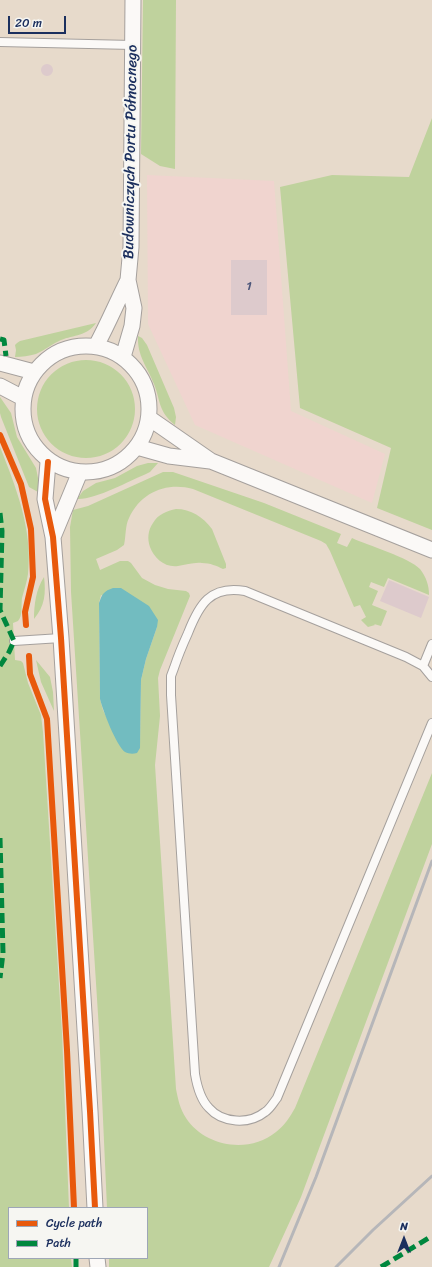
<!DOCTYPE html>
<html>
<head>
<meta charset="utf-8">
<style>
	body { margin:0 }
	#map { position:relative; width:432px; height:1267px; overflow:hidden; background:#e7dacb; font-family:Sriracha,sans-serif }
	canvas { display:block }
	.legend { position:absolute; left:8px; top:1207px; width:140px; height:52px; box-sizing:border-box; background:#f6f6f2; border:1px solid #9ea6b7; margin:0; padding:5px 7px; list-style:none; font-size:12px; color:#1b2f5e }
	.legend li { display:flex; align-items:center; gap:8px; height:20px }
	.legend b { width:20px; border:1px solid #9ea6b7 }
	.north { position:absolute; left:384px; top:1219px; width:40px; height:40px; -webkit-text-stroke:3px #f6f6f2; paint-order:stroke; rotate:0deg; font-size:11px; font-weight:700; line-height:16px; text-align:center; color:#1b2f5e }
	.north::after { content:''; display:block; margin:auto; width:14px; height:18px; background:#1b2f5e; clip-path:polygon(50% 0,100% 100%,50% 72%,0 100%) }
	.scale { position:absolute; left:8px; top:16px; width:58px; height:18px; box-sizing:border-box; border:2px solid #1b2f5e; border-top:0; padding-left:5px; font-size:12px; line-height:14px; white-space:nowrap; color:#1b2f5e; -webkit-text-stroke:3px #f6f6f2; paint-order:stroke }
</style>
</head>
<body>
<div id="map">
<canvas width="432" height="1267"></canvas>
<ul class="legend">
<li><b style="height:5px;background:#e8590c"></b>Cycle path</li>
<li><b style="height:5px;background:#00873e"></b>Path</li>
</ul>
<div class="north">N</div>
<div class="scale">20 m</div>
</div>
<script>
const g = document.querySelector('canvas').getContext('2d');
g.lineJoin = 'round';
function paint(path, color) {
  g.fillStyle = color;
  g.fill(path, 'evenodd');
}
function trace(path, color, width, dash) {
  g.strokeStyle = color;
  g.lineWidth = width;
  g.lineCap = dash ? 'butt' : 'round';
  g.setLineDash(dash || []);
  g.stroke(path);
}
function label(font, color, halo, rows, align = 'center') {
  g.font = font + ' Sriracha,sans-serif';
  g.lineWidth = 4;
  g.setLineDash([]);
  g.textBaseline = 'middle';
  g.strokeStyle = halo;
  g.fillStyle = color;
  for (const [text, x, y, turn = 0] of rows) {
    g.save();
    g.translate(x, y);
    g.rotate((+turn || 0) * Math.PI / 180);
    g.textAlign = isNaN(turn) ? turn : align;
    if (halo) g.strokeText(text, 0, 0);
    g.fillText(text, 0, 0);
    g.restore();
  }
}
const built = new Path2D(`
	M147,175L274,181L291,411L385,454L372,503L195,425L148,324Z`);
const green = new Path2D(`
	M143,0H176L175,169L160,166L141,154Z
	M432,118V530L377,508L391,448L300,408L280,187L332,175L409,177Z
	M96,323C87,336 74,335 61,340C52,344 45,350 36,354C29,356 22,357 15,357L16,350L15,345L17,343L20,341Z
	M138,336L142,338L147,345L174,408L176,417L175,425C158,411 161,402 154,384C147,366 137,356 138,336Z
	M37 409a49 49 0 1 1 98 0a49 49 0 1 1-98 0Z
	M0,397L11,413L17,437L36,468L39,483L38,484V492L29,487L1,417L0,413Z
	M0,447C16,487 33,530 28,574C27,582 24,590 22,598C21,605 23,616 18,621L13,623L15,660L21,661L23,663L28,683L41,715L43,732L62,1033L69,1208H9V1258H71L72,1267H0Z
	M148,463H158L150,472L146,474C129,481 95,500 77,499L83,491L96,483L115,478L137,466Z
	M163,472H173L264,503L341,534L337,543L347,547L352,538C367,545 410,558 420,569C426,577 429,585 429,595L388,578L384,587L371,582L369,587L378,591L372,605L387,611L381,626L374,624L375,625L368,627L361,620L366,617L360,605L354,607L330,551L326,544L321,541L193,489C167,482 141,492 129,518C125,526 126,536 124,545L117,550L96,559L100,570L120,561H128L131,563L142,578L155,585L168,589L186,591L189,593L190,596L160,670L158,678L160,716L155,765L176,1089C178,1099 180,1109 186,1118C205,1147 249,1154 276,1132C284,1126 290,1117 295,1108L432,773V844L301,1197L269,1267H109V1258H147V1208H107L99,1030L71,592L70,527L73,510L88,506ZM101,595L157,627L146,659L141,680L140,742L118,741L103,710L100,699L99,603Z
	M176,509C191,509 203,517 212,529L226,564V568L223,569C217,566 210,563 202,563C194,562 186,565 178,566C165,568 154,558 150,547C147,539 148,530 153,523C158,514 167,511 176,509Z
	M44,577C46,593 45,606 34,619C34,605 36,589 44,577Z
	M36,660L50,677L53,692L54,711L41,682Z`);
const water = new Path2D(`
	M113,588H121L149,606L158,620L157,627L146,659L141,680L140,748L137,753C133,754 129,754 125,752C116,745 103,711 100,699L99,603C102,594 104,591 113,588Z`);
const building = new Path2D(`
	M41 70a6 6 0 1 1 12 0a6 6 0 1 1-12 0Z
	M231,260H267V315H231Z
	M389,580L429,597L421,618L380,601Z`);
const lane = new Path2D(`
	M0,42L133,45
	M14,641L61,638
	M423,666L432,644
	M432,677L423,666L406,657L245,591C210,585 199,605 188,633C183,644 178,656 174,668L171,676V695L195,1074C197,1086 200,1099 209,1108C222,1123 249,1125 265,1112C270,1109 273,1103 277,1098L432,723`);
const street = new Path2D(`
	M23 409a63 63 0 1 1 126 0a63 63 0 1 1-126 0Z
	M96,346C108,324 117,302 128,280
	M123,357L132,326L134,308L128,280L131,247L133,0
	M0,363L34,372
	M0,386L23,398
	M149,418L211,461L432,550
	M137,447L169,456L210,461
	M48,462L45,499L53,537L61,638L90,1111L95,1208
	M53,537L80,472
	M97,1258L98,1267`);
const rail = new Path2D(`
	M279,1267L316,1177L432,861
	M336,1267L373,1230L432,1176`);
const quiet = new Path2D(`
	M0,339L4,340L6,356
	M0,513L2,531L0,610L14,641L9,652L0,666
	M0,838L3,953L0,978
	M76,1258V1267
	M381,1267L432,1236`);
const cycleway = new Path2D(`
	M0,435L21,484L31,529L33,577L25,612L26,625
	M48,462L45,499L53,537L61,638L90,1111L95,1208
	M29,656L30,674L47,719L67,1050L74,1208`);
const numberNames = [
	["1",249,287]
];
const streetNames = [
	["Budowniczych Portu Północnego",131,152,-89]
];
paint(built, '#f0d4cf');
paint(green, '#bfd29d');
paint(water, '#72bcc0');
paint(building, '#ddcacc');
trace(lane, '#a5a09d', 10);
trace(street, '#a5a09d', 17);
trace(lane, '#fbf9f7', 8);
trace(street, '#fbf9f7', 15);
trace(rail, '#b6b6b9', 3);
trace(quiet, '#00873e', 5, [10, 5]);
trace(cycleway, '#e8590c', 6);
label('13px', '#4c567a', null, numberNames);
label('15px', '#1b2f5e', '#f6f6f2', streetNames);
</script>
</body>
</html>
